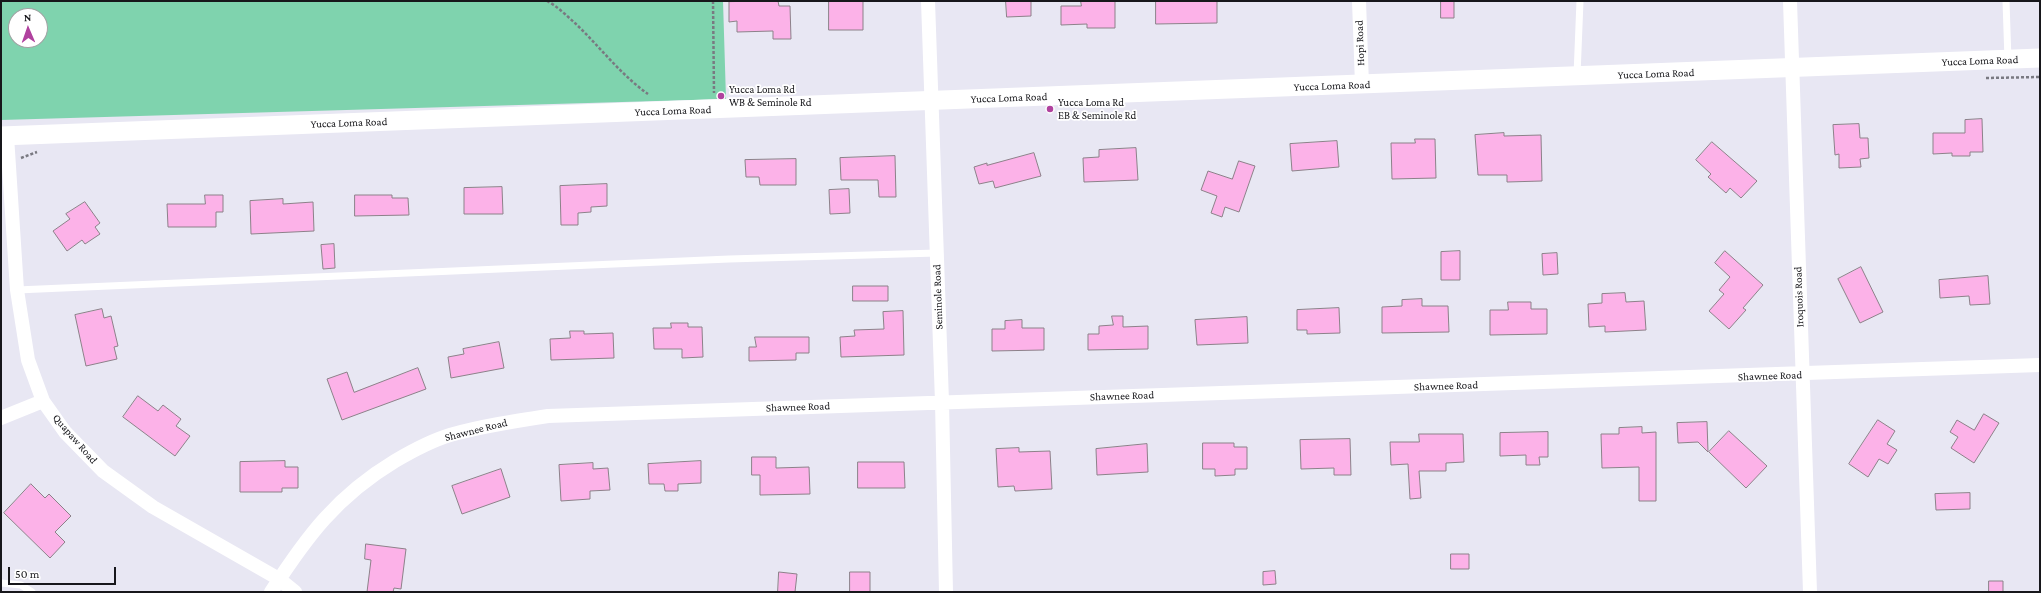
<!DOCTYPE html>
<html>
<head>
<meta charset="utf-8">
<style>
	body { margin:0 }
	#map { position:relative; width:2041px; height:593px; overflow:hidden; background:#e8e7f3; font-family:"Crimson Pro",serif }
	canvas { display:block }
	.frame { position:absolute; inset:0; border:2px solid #17171b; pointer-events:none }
	.north { position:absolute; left:8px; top:8px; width:40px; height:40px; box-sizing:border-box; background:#fff; border:1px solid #a2a2a4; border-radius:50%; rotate:358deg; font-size:11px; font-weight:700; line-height:16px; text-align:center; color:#17171b }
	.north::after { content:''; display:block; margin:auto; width:14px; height:18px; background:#b0419e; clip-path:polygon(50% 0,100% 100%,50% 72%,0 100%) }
	.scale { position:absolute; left:8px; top:567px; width:108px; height:18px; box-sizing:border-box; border:2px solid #17171b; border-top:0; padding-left:5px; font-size:12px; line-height:14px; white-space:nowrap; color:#17171b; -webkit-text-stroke:3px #fff; paint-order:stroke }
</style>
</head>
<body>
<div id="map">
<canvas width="2041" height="593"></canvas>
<div class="frame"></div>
<div class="north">N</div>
<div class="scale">50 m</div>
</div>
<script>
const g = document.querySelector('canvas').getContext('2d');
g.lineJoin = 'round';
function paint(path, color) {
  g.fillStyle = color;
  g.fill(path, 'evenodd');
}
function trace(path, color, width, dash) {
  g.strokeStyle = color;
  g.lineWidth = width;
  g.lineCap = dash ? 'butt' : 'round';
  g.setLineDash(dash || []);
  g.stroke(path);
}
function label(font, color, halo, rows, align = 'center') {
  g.font = font + ' "Crimson Pro",serif';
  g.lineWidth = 3.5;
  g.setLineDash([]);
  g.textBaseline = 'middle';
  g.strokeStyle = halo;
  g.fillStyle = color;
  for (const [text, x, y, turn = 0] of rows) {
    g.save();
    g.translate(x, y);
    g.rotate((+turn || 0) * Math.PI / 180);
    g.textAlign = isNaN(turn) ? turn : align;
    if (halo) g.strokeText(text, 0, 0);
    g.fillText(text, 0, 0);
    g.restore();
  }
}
const green = new Path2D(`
	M1,1H723L726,99L1,120ZM16,16H40V40H16Z`);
const building = new Path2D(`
	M770,1H778L779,6H790L791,39H773V31L737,32V21L729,22V2Z
	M829,1H863V30H829Z
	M1006,1H1031V16L1007,17Z
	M1081,1H1115V28H1087V24L1061,25V6H1081Z
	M1156,1H1217V23L1156,24Z
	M1441,1H1454V18H1441Z
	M1982,119L1983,152H1970V156H1952V153L1933,154V133H1965V120Z
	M1859,124L1860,138H1868L1869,158L1860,159L1861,167L1839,168V154L1835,155L1833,125Z
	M1504,133V136L1541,135L1542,181L1507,182V175H1478L1475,135Z
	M1415,139H1435L1436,178L1392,179L1391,143H1415Z
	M1337,141L1339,167L1292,171L1290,144Z
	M1712,142L1757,181L1741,198L1730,188L1726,193L1708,177L1711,174L1696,160Z
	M1136,148L1138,180L1084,182L1083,158L1099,157V150Z
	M1034,153L1041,176L995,188L993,181L979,184L974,167L987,163V165Z
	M895,156L896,197H879L878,180H841L840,158Z
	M796,159V185H760L759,177H746L745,160Z
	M1239,161L1255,166L1239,212L1225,207L1222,217L1211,213L1217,196L1201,190L1208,171L1232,179Z
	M607,184V206L591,207V212L578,213V225H561L560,186Z
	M502,187L503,214H464V188Z
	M849,189L850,213L830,214L829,190Z
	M205,195H223V212H216V227H168L167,204H205Z
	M355,195H392V198H408L409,215L355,216Z
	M283,199V204L313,202L314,231L251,234L250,201Z
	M85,202L100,223L95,227L100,234L85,244L82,240L67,251L53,231L70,219L66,214Z
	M334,244L335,268L323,269L321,245Z
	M1460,251V280H1441V252Z
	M1725,251L1763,285L1743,308L1746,310L1729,329L1709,311L1724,294L1719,290L1730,277L1715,263Z
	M1557,253L1558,274L1543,275L1542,254Z
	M1861,267L1883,312L1860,323L1838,279Z
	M1988,276L1990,304L1970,305L1969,296L1940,298L1939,280Z
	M853,286H888V301H853Z
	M1625,293L1626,302L1644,301L1646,330L1605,332V326L1589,327L1588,304L1602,303V294Z
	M1422,299V306H1448L1449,332L1382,333V307L1402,306V300Z
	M1508,302H1531V309H1547V334L1490,335V310H1508Z
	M1339,308L1340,333L1307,334V330H1297V310Z
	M102,309L104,318L111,316L118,346L114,347L117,359L86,366L75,315Z
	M903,311L904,355L841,357L840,337L855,336L854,330L884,329L883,312Z
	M1112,316H1123V327L1148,326V349L1088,350V334H1099V326L1113,325Z
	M1247,317L1248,343L1197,345L1195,320Z
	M1022,320V328H1044V350L992,351V329H1005V321Z
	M671,323H688V327H702L703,357L682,358V349H654L653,328H671Z
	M570,331H584V334L613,333L614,358L551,360L550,339L570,338Z
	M755,337H809V353H796V360L749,361V347H756Z
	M499,342L504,368L451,378L448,357L464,354L463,349Z
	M418,368L426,389L342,420L327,379L347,372L354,392Z
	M138,396L158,411L163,405L181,419L176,426L190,436L175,456L123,417Z
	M1984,414L1999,423L1974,463L1951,448L1958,437L1950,432L1957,420L1974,430Z
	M1878,420L1895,431L1887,444L1897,450L1888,464L1879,459L1868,477L1849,464Z
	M1707,422L1708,452L1698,442L1678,443L1677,423Z
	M1642,427V433L1656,432V501H1639V467L1602,468L1601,434H1619V428Z
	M1729,431L1767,466L1746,488L1709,452Z
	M1548,432V457H1539L1540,465H1526V455L1500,456V433Z
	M1419,434H1463L1464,462L1446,463V471H1419L1421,498L1410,499L1408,464L1391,465L1390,442H1419Z
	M1350,439L1351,475H1334V468L1301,469L1300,440Z
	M1203,443H1234V447H1247V469H1235V475L1215,476V469H1203Z
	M1147,444L1148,472L1097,475L1096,449Z
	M1019,448V452L1050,451L1052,489L1015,491L1014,486L998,487L996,449Z
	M752,457H776V468L809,467L810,494L760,495V475H752Z
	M285,461V467H298V488H282V492H240V462Z
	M701,461V483L678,484V491H665L664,484H649L648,464Z
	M858,462H904L905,488H858Z
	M593,463V469L608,468L610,490L590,491V499L561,501L559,465Z
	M501,469L510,497L462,514L452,486Z
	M31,484L45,498L49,494L71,516L55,532L65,542L50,558L4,513Z
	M1970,493V509L1936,510L1935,494Z
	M366,544L406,549L401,589L394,588L393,592H367L371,560L365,559Z
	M1451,554H1469V569H1451Z
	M1275,571L1276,584L1263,585V572Z
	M779,572L797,574L795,592H778Z
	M850,572H870V592H850Z
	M1989,581H2003V592H1989Z`);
const path = new Path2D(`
	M547,1C557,6 567,16 576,24C600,47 621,75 648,94
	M713,1L714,93
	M1986,78L2040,77
	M21,158L37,152`);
const lane = new Path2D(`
	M2006,1L2008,60
	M1577,75L1580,1
	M17,290L729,259L937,253
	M1,583L21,585L32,592`);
const street = new Path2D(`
	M928,1L942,402L946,592
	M1359,1L1362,85
	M1790,1L1810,592
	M7,136L17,290L28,360L43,401L65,432L103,471L153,507L279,579L295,592
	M1,418L43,401
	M271,592C307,536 337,496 395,461C412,451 430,441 450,435C482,426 515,421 548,416L2040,365`);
const secondary = new Path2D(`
	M1,136L2040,58`);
const markers = [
	[721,96,4,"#b0419e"],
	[1050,109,4,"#b0419e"]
];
const streetNames = [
	["Hopi Road",1360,43,-92],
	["Yucca Loma Road",1980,61,-2],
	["Yucca Loma Road",1656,74,-2],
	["Yucca Loma Road",1332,86,-2],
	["Yucca Loma Road",1009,98,-2],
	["Yucca Loma Road",673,111,-2],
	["Yucca Loma Road",349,123,-2],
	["Seminole Road",938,297,-92],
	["Iroquois Road",1799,297,-92],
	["Shawnee Road",1770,376,-2],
	["Shawnee Road",1446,386,-2],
	["Shawnee Road",1122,396,-2],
	["Shawnee Road",798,407,-2],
	["Shawnee Road",476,430,-14],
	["Quapaw Road",75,439,49]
];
const poiNames = [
	["Yucca Loma Rd",729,90],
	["WB & Seminole Rd",729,103],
	["Yucca Loma Rd",1058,103],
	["EB & Seminole Rd",1058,116]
];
paint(green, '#7fd3ae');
paint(building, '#fcb2e8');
trace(building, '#8c8189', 1);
trace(path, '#797981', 2.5, [3, 2]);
trace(lane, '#fff', 7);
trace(street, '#fff', 14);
trace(secondary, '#fff', 19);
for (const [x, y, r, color] of markers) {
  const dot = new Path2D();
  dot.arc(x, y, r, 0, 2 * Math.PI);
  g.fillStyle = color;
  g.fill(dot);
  trace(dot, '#fff', 1.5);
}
label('11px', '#17171b', '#fff', streetNames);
label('11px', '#17171b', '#fff', poiNames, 'left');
</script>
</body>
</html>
